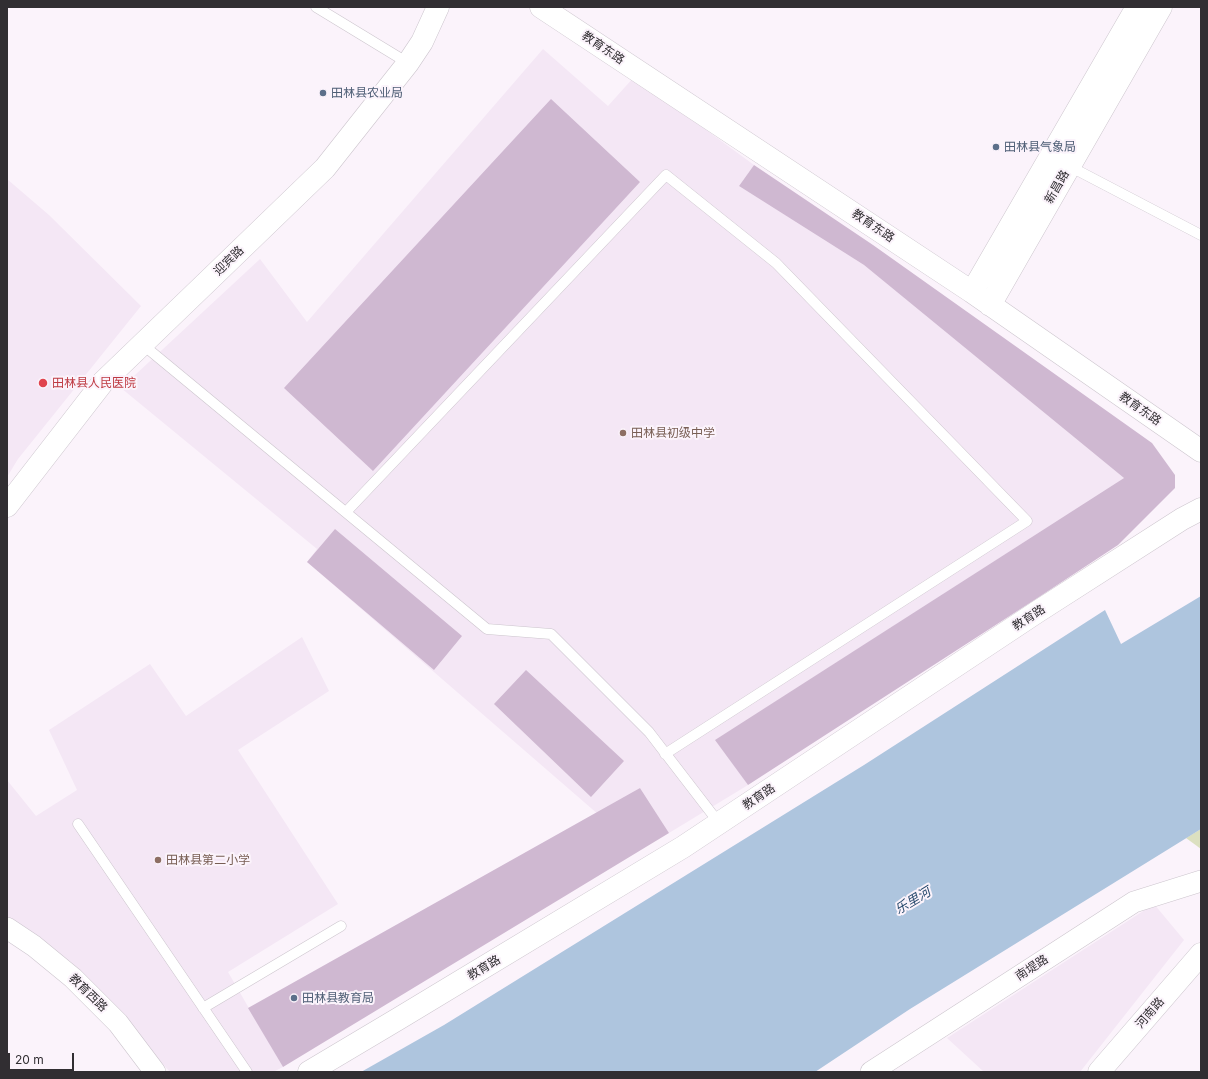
<!DOCTYPE html>
<html>
<head>
<meta charset="utf-8">
<style>
	body { margin:0 }
	#map { position:relative; width:1208px; height:1079px; overflow:hidden; background:#fbf3fb; font-family:Inter,sans-serif }
	canvas { display:block }
	.frame { position:absolute; inset:0; border:8px solid #312e32; pointer-events:none }
	.scale { position:absolute; left:8px; top:1053px; width:66px; height:18px; box-sizing:border-box; border:2px solid #312e32; border-top:0; padding-left:5px; font-size:12px; line-height:14px; white-space:nowrap; color:#312e32; -webkit-text-stroke:3px #fbf3fb; paint-order:stroke }
</style>
</head>
<body>
<div id="map">
<canvas width="1208" height="1079"></canvas>
<div class="frame"></div>
<div class="scale">20 m</div>
</div>
<script>
const g = document.querySelector('canvas').getContext('2d');
g.lineJoin = 'round';
function paint(path, color) {
  g.fillStyle = color;
  g.fill(path, 'evenodd');
}
function trace(path, color, width, dash) {
  g.strokeStyle = color;
  g.lineWidth = width;
  g.lineCap = dash ? 'butt' : 'round';
  g.setLineDash(dash || []);
  g.stroke(path);
}
function label(font, color, halo, rows, align = 'center') {
  g.font = font + ' Inter,"Noto Sans SC",sans-serif';
  g.lineWidth = 4;
  g.setLineDash([]);
  g.textBaseline = 'middle';
  g.strokeStyle = halo;
  g.fillStyle = color;
  for (const [text, x, y, turn = 0] of rows) {
    g.save();
    g.translate(x, y);
    g.rotate((+turn || 0) * Math.PI / 180);
    g.textAlign = isNaN(turn) ? turn : align;
    if (halo) g.strokeText(text, 0, 0);
    g.fillText(text, 0, 0);
    g.restore();
  }
}
const built = new Path2D(`
	M543,49L608,106L634,77L754,165L739,186L864,265L1124,478L716,740L748,785L669,833L640,788L599,815L307,562L317,549L121,388L260,259L307,322Z
	M7,179L49,215L141,306L18,459L7,477Z
	M302,637L329,691L238,750L338,904L228,972L283,1067L273,1072H170L71,962L7,917V780L36,816L77,790L49,730L150,664L186,716Z
	M1154,904L1184,940L1080,1072H984L947,1038Z`);
const green = new Path2D(`
	M1201,829V849L1186,838Z`);
const water = new Path2D(`
	M1201,596V829L910,1009L815,1072H361L444,1025L864,765L1105,610L1121,644Z`);
const building = new Path2D(`
	M551,99L640,182L373,471L284,388Z
	M754,165L873,245L1152,443L1175,475V488L1118,545L1039,597L748,785L715,740L1124,478L864,265L739,186Z
	M335,529L462,636L434,670L307,562Z
	M526,670L624,761L591,797L494,704Z
	M640,788L669,833L283,1067L248,1008Z`);
const service = new Path2D(`
	M316,7L408,63
	M1069,166L1201,235
	M142,344L487,629L551,634L649,732L719,823
	M346,512L666,175L776,263L1027,521L665,754
	M78,824L247,1072
	M203,1008L341,926`);
const minor = new Path2D(`
	M7,928L34,946L73,978L118,1023L155,1072
	M871,1072L1134,902L1201,881`);
const tertiary = new Path2D(`
	M541,7L972,292L1201,451
	M972,292L1137,7
	M990,305L1161,7
	M7,506L103,382L209,280L325,168L408,63L422,42L438,7
	M309,1072L398,1019L683,847L1037,612L1182,519L1201,509
	M1099,1072L1201,954`);
const markers = [
	[323,93,4,"#5c6f8a"],
	[996,147,4,"#5c6f8a"],
	[43,383,5,"#e0444e"],
	[623,433,4,"#8d6e63"],
	[158,860,4,"#8d6e63"],
	[294,998,4,"#5c6f8a"]
];
const streetNames = [
	["教育东路",603,48,34],
	["新昌路",1057,187,-60],
	["教育东路",873,226,34],
	["迎宾路",229,261,-44],
	["教育东路",1140,409,35],
	["教育路",1029,618,-33],
	["教育路",759,797,-34],
	["教育路",484,968,-31],
	["南堤路",1032,968,-33],
	["教育西路",88,993,44],
	["河南路",1150,1013,-49]
];
const serviceNames = [
	["田林县农业局",331,93],
	["田林县气象局",1004,147],
	["田林县教育局",302,998]
];
const healthNames = [
	["田林县人民医院",52,383]
];
const educationNames = [
	["田林县初级中学",631,433],
	["田林县第二小学",166,860]
];
const waterNames = [
	["乐里河",913,901,-31]
];
paint(built, '#f4e7f5');
paint(green, '#dce0c0');
paint(water, '#aec5de');
paint(building, '#cfb8d1');
trace(service, '#ccc5cd', 11);
trace(minor, '#ccc5cd', 22);
trace(tertiary, '#ccc5cd', 23);
trace(service, '#fff', 10);
trace(minor, '#fff', 21);
trace(tertiary, '#fff', 22);
for (const [x, y, r, color] of markers) {
  const dot = new Path2D();
  dot.arc(x, y, r, 0, 2 * Math.PI);
  g.fillStyle = color;
  g.fill(dot);
  trace(dot, '#fbf3fb', 1.5);
}
label('12px', '#312e32', '#fbf3fb', streetNames);
label('12px', '#4e5e75', '#fbf3fb', serviceNames, 'left');
label('12px', '#be3a42', '#fbf3fb', healthNames, 'left');
label('12px', '#785e54', '#fbf3fb', educationNames, 'left');
label('italic 13px', '#25486b', '#fbf3fb', waterNames);
</script>
</body>
</html>
